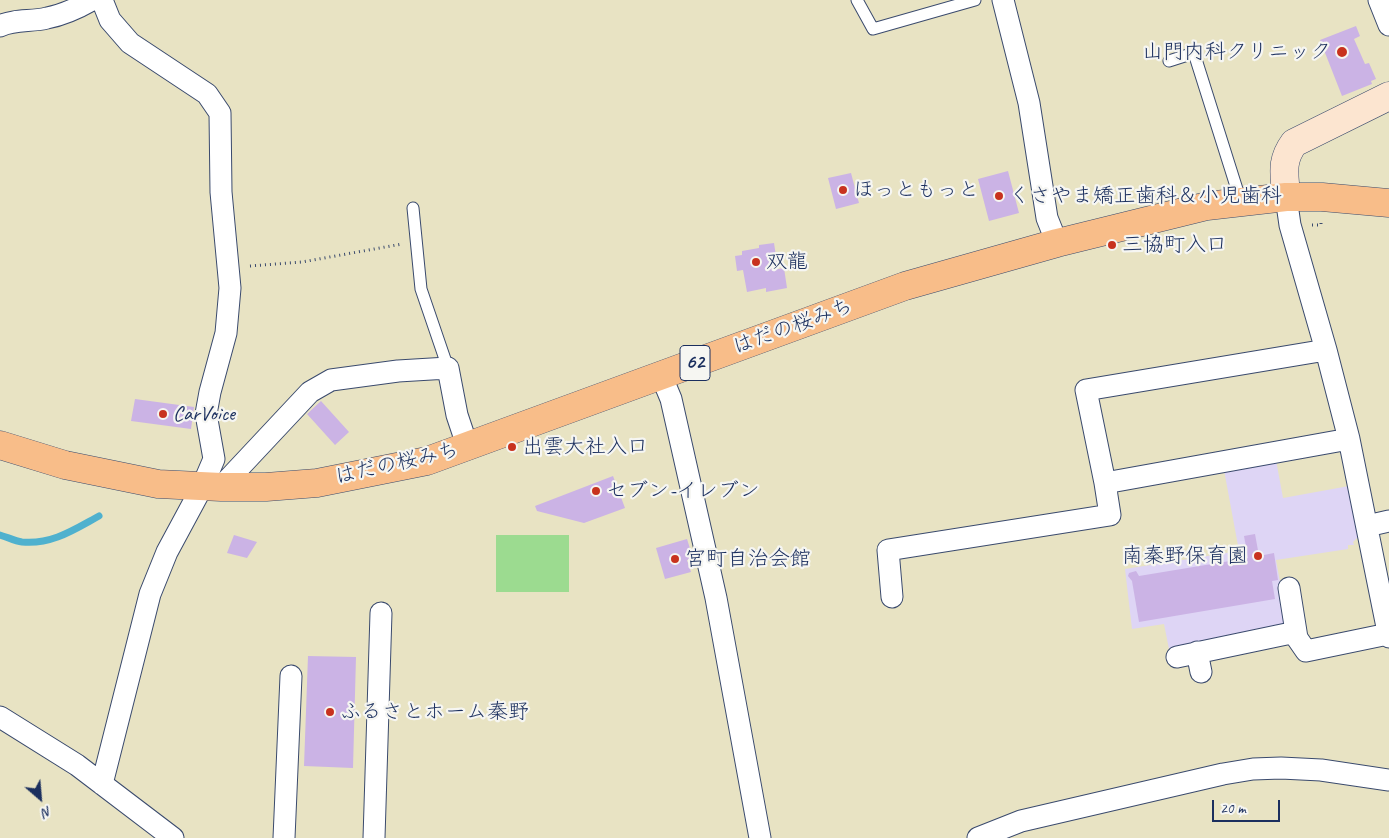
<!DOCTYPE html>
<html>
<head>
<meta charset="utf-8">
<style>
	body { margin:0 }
	#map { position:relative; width:1389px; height:838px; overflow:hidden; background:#e8e3c3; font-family:Caveat,sans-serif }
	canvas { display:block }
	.north { position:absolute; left:15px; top:773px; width:50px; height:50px; -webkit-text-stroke:4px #f6f6f2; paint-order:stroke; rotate:153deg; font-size:14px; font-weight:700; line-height:20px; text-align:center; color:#1b2f5e }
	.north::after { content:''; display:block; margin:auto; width:18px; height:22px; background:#1b2f5e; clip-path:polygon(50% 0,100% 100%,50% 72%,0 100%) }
	.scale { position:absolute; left:1212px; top:800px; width:68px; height:22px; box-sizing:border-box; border:2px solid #1b2f5e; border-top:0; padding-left:6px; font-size:15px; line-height:18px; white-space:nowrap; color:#1b2f5e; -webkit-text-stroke:4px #f6f6f2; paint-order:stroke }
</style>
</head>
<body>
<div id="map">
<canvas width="1389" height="838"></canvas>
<div class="north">N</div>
<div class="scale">20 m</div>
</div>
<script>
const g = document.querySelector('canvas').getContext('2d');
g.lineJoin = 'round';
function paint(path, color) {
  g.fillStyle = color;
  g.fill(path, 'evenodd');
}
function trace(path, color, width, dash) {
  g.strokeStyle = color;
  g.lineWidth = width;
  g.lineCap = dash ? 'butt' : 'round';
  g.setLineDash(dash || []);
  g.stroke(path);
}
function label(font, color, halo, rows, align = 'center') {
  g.font = font + ' Caveat,"Klee One",sans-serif';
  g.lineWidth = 4.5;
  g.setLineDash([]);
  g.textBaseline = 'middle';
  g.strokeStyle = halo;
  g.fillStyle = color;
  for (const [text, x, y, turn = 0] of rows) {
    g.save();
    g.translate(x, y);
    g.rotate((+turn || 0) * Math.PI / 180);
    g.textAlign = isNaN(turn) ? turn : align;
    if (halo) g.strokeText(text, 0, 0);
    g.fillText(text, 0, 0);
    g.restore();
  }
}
const built = new Path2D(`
	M1276,460L1283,498L1349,486L1360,535L1353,542L1354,545H1348V549L1276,560L1287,620L1283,629L1169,649L1164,624L1132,629L1125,569L1239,551L1224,470Z`);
const green = new Path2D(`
	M496,535H569V592H496Z`);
const stream = new Path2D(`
	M0,535C7,537 15,541 22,542C52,545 75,529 99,516`);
const building = new Path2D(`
	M1356,26L1360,36L1354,39L1365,64L1369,63L1376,79L1371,81L1372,84L1342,96L1320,40Z
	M1008,171L1019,213L989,221L978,179Z
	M851,173L859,203L836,209L828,178Z
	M774,243L778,269L784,268L787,288L766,292V288L747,292L743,270L737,271L735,256L742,255V251L759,248V245Z
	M135,399L194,407L191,429L131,421Z
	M321,401L349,432L335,445L307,414Z
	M613,476L625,508L584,523L537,511L535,506Z
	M1255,534L1259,556L1274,553L1278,580L1272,581L1275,599L1139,622L1132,581L1128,576L1129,573L1136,571L1139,576L1248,558L1244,536Z
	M234,535L257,542L247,558L227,553Z
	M687,539L693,558L687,560L691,572L665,579L656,548Z
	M308,656L356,657L353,768L304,766Z`);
const path = new Path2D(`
	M1312,225H1321V220
	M250,266L302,262L402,244`);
const lane = new Path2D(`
	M857,0L873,29L975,0
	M1169,61L1194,53L1241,202
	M413,208L421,289L448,368`);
const street = new Path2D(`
	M1003,0L1029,103L1047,218L1057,243
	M1379,0L1389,25
	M0,26C14,19 32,22 47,18C63,15 78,8 92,0
	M1286,197L1290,225L1326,350L1349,439L1389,637
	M661,375L671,399L716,598L760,838
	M1105,483L1349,439
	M221,487L310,392L331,380L398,371L448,368L457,415L468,448
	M1367,526L1389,521
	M1289,588L1297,638L1306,651L1388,634
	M892,597L888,550L1110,515L1105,483L1086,390L1326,350
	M1197,652L1201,672
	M1177,657L1296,632
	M0,717L77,765L173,838
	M102,784L150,594L167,552L202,487L214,459L206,414L210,392L226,333L230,288L221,192L220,113L207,94L130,43L110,20L102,0
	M284,838L291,676
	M374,838L381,613
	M978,838L1021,821L1223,774L1253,769L1281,768L1321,770L1389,780`);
const secondary = new Path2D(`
	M1286,197C1285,175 1280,162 1294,143L1389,96`);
const primary = new Path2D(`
	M0,445L65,465L158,484L221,487H266L317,483L427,461L905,286L1057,243L1207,206L1286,197H1322L1389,203`);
const markers = [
	[1342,52,6,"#c8321e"],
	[843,190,5,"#c8321e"],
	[999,196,5,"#c8321e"],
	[1112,245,5,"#c8321e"],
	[756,262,5,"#c8321e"],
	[163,414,5,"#c8321e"],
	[512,447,5,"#c8321e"],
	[596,491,5,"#c8321e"],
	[1258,556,5,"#c8321e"],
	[675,559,5,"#c8321e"],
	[330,712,5,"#c8321e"]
];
const shields = [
	[695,363,30]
];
const shieldNames = [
	["62",695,363]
];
const poiNames = [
	["山門内科クリニック",1331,52,"right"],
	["ほっともっと",853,190],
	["くさやま矯正歯科＆小児歯科",1009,196],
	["三協町入口",1122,245],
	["双龍",766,262],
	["CarVoice",173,414],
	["出雲大社入口",522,447],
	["セブン-イレブン",606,491],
	["南秦野保育園",1248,556,"right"],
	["宮町自治会館",685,559],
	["ふるさとホーム秦野",340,712]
];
const streetNames = [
	["はだの桜みち",793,327,-20],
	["はだの桜みち",397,464,-13]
];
paint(built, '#ded5f5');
paint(green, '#9cdb90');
trace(stream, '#4fb1ce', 7);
paint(building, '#cbb3e5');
trace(lane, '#3a4a6d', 13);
trace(street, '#3a4a6d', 23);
trace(secondary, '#3a4a6d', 29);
trace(primary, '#3a4a6d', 29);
trace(path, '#3a4a6d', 3, [1, 4]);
trace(lane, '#fff', 11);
trace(street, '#fff', 21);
trace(secondary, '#fce5d0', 28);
trace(primary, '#f8bd89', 28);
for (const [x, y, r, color] of markers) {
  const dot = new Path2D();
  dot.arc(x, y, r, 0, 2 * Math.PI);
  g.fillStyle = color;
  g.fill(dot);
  trace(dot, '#f6f6f2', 2);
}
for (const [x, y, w] of shields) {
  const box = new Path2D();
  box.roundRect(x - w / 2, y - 17.5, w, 35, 4);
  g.fillStyle = '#f6f6f2';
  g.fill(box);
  trace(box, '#1b2f5e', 1);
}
label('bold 20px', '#1b2f5e', null, shieldNames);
label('21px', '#1b2f5e', '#f6f6f2', poiNames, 'left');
label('21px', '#1b2f5e', '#f6f6f2', streetNames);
</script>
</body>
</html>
